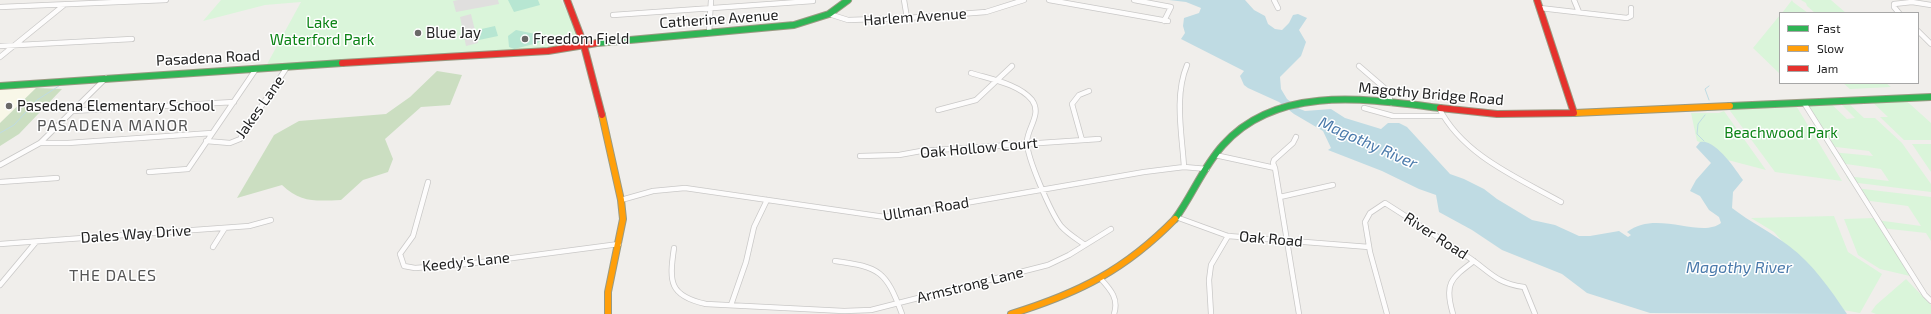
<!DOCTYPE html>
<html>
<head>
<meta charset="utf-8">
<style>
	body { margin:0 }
	#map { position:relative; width:1931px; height:314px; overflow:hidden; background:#f0eeeb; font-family:"Exo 2",sans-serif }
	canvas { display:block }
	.legend { position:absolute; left:1779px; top:12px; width:140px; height:72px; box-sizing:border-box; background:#fff; border:1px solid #a7a7a7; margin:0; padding:5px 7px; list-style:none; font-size:12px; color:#222 }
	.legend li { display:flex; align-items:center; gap:8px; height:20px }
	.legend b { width:20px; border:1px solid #a7a7a7 }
</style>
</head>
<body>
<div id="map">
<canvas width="1931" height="314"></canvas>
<ul class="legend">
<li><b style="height:5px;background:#30b455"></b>Fast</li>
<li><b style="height:5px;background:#ff9f0a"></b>Slow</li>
<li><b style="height:5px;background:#e5322d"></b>Jam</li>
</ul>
</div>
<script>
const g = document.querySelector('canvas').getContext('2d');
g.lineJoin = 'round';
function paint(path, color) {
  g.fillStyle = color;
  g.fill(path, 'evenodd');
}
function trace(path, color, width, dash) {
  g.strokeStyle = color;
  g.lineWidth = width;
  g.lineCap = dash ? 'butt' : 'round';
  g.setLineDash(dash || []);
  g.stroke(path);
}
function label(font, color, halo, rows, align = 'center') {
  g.font = font + ' "Exo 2",sans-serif';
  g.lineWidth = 3;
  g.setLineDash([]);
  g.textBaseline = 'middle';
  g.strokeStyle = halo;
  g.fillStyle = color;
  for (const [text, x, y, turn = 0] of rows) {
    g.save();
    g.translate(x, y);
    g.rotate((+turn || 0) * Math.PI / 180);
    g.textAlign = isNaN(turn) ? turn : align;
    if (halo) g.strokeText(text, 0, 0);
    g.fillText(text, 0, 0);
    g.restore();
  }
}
const education = new Path2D(`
	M40,85L36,88L0,123V88Z`);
const forest = new Path2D(`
	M437,71L462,75L450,105L421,107L385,139L393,159L388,172L363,180L341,200C316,201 301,203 282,185L237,198L274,135L299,121L386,114L410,97Z
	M36,88L62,89L19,134L0,146V123Z`);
const park = new Path2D(`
	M221,0H561L578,34L577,35L578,40L573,44L526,51L266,66L301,2L265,5L203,21Z
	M1792,0L1793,2L1808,13H1782Z
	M1801,0H1831L1846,13H1815L1807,6L1806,3Z
	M1780,15V73H1779L1753,48Z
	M1843,83H1886L1891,87L1850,89Z
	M1901,96L1931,123V140H1904L1880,117H1888L1867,97Z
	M1836,99H1844L1864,118H1875L1902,143L1931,184V192L1850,182L1846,176L1889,181L1881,169L1839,163L1831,152L1873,156L1869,151L1828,146L1814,124H1816L1804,101L1827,100L1847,119L1855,118Z
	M1795,104L1842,181L1775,172L1728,108Z
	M1724,111L1766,170L1720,158L1716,149L1697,141L1691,113H1719Z
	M1912,144H1931V172Z
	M1855,188L1931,197V241L1926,233L1881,228L1910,276L1880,269L1858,255L1844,219L1874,218L1876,220L1921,226L1908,206L1863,200Z
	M1834,216L1848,252L1882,274L1860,313L1843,310L1774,232L1751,218Z
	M1906,279L1931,305V314H1876L1871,312L1876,305Z`);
const pitch = new Path2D(`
	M508,0H538L540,5L514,12Z
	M495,26L498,36L479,40L477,30Z
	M516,30L545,36L538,43L514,49L509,47L508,36Z`);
const parking = new Path2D(`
	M458,0H498L499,4L456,12L453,1Z
	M471,14L478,43L466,46L460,17Z`);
const water = new Path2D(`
	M1169,0H1245L1254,10L1265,16L1268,24L1275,29L1282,30L1289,23L1293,15L1298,14L1307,18L1299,30L1306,42L1301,56L1280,77L1281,89L1287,99L1300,109L1305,111L1331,109L1345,118L1381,129L1388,123H1399L1407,127L1450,174L1464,179L1484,189L1497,199L1532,220L1555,225L1579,236H1590L1619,231L1628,237L1631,235L1627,232C1656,209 1701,239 1721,223L1719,217L1709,210L1700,196L1690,191L1696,180L1711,163L1696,147L1700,142C1715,138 1736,170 1743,180L1733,192L1732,208C1750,222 1771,232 1789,246C1813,264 1830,289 1847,314L1650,313L1587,293L1562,274L1502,250L1472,230L1439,212L1436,195L1419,189L1382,171L1328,150L1331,148L1323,131L1294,114L1279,102L1248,88L1244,85L1240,76L1244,71L1181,39L1185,33L1183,26L1184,18L1199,13L1201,8L1186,2Z`);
const stream = new Path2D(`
	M1709,86L1705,89L1709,100
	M0,133L14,125L37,100L62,84
	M1704,141L1697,134L1698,124L1705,115`);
const street = new Path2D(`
	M904,0L907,18
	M1049,0L1168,21
	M1134,0L1171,7L1164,21
	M1274,0L1278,8
	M1574,0L1579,12
	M0,7L166,0
	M1540,8L1627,18L1631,16V8
	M1899,13L1894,7V4L1912,2L1931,5
	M829,14L848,20L907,18L986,12L1024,0
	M613,15L813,1
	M1918,31L1931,44
	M709,33L711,0
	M0,46L132,39
	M0,57L64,5
	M1359,66L1388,91L1391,103
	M971,73C990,79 1019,84 1032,100C1042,114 1028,127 1027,141C1026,156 1051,213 1061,226C1068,234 1077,239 1085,245
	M1804,103L1925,295L1931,301
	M1364,108L1393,116H1442
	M1439,108C1463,155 1516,177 1561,202
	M938,110L976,100L1012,66
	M72,111L234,102
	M1082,140L1072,104L1079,95L1089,91
	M206,141L230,143L240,139L287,67
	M40,143H68L212,133
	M1215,155L1275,168L1273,163L1274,160L1293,143L1296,137
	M860,156L899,155L921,151L1099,139
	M0,165L40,143L106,78
	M1184,167C1182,134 1174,96 1187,65
	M1275,168L1299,314
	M149,172L188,169L256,69
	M0,182L57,178
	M428,182L413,236L400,254L404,266L415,268L467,264L619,244
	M1280,197L1333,185
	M621,200L653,191L685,188L885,217L1144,172L1184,167L1207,169
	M1176,217L1228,236L1369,247
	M0,244L249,226L271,220
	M213,247L225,228
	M674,248C669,282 669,296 706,304L844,311L871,310L1048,265L1069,255L1111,229
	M835,261C880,267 886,271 902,314
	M1101,279C1111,290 1119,299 1114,314
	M0,285L36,242
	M731,305L746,262L754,227L767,200
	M1211,314L1209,280L1211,265L1228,236
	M1387,314L1370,252L1365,222L1370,213L1385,203C1412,220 1439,238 1465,255C1489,270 1494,283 1524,287L1535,314
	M1453,314C1444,284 1450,279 1474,261`);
const fast = new Path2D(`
	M597,43L794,25L829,14L848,0
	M0,86L342,63
	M1730,106L1931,97
	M1175,219C1192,196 1203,167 1223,145C1277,84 1368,99 1440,108`);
const slow = new Path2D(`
	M1574,113L1730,106
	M602,115L621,200L623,219L608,292V314
	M1011,314C1079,293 1125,270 1175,219`);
const jam = new Path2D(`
	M567,0L583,42L602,115
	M342,63L548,51L597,43
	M1440,108L1497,114L1574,113L1537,0`);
const markers = [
	[418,33,4,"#6a6968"],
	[525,39,4,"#6a6968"],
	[9,106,4,"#6a6968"]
];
const streetNames = [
	["Harlem Avenue",915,17,-4],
	["Catherine Avenue",719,19,-4],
	["Pasadena Road",208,58,-3],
	["Magothy Bridge Road",1431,94,5],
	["Jakes Lane",260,107,-55],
	["Oak Hollow Court",979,148,-5],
	["Ullman Road",926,209,-9],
	["Dales Way Drive",136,234,-4],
	["River Road",1436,236,33],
	["Oak Road",1271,239,5],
	["Keedy's Lane",466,262,-6],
	["Armstrong Lane",970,285,-14]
];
const parkNames = [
	["Lake",322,23],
	["Waterford Park",322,40],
	["Beachwood Park",1781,133]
];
const poiNames = [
	["Blue Jay",426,33],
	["Freedom Field",533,39],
	["Pasedena Elementary School",17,106]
];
const neighbourhoodNames = [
	["PASADENA MANOR",113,126],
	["THE DALES",113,276]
];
const waterNames = [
	["Magothy River",1368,143,24],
	["Magothy River",1739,268]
];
paint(education, '#f8f7e8');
paint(forest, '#cbdec1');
paint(park, '#daf5da');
paint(pitch, '#b7e6d2');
paint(parking, '#e0dfde');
paint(water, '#bfdbe3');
trace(stream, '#bfdbe3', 1);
trace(street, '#c9c8c7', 6);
trace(fast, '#999a82', 8);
trace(slow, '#999a82', 8);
trace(jam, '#999a82', 8);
trace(street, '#fdfcfc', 4.5);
trace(fast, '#30b455', 6);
trace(slow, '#ff9f0a', 6);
trace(jam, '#e5322d', 6);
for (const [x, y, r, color] of markers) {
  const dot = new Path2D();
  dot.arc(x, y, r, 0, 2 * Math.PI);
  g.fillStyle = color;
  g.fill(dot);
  trace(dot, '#fff', 1.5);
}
label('15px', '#222', '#fff', streetNames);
label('15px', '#0c8416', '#fff', parkNames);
label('15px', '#222', '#fff', poiNames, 'left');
g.letterSpacing = '1px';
label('16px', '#555', '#fff', neighbourhoodNames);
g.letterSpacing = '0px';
label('italic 16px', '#4a7aab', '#fff', waterNames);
</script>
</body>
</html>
